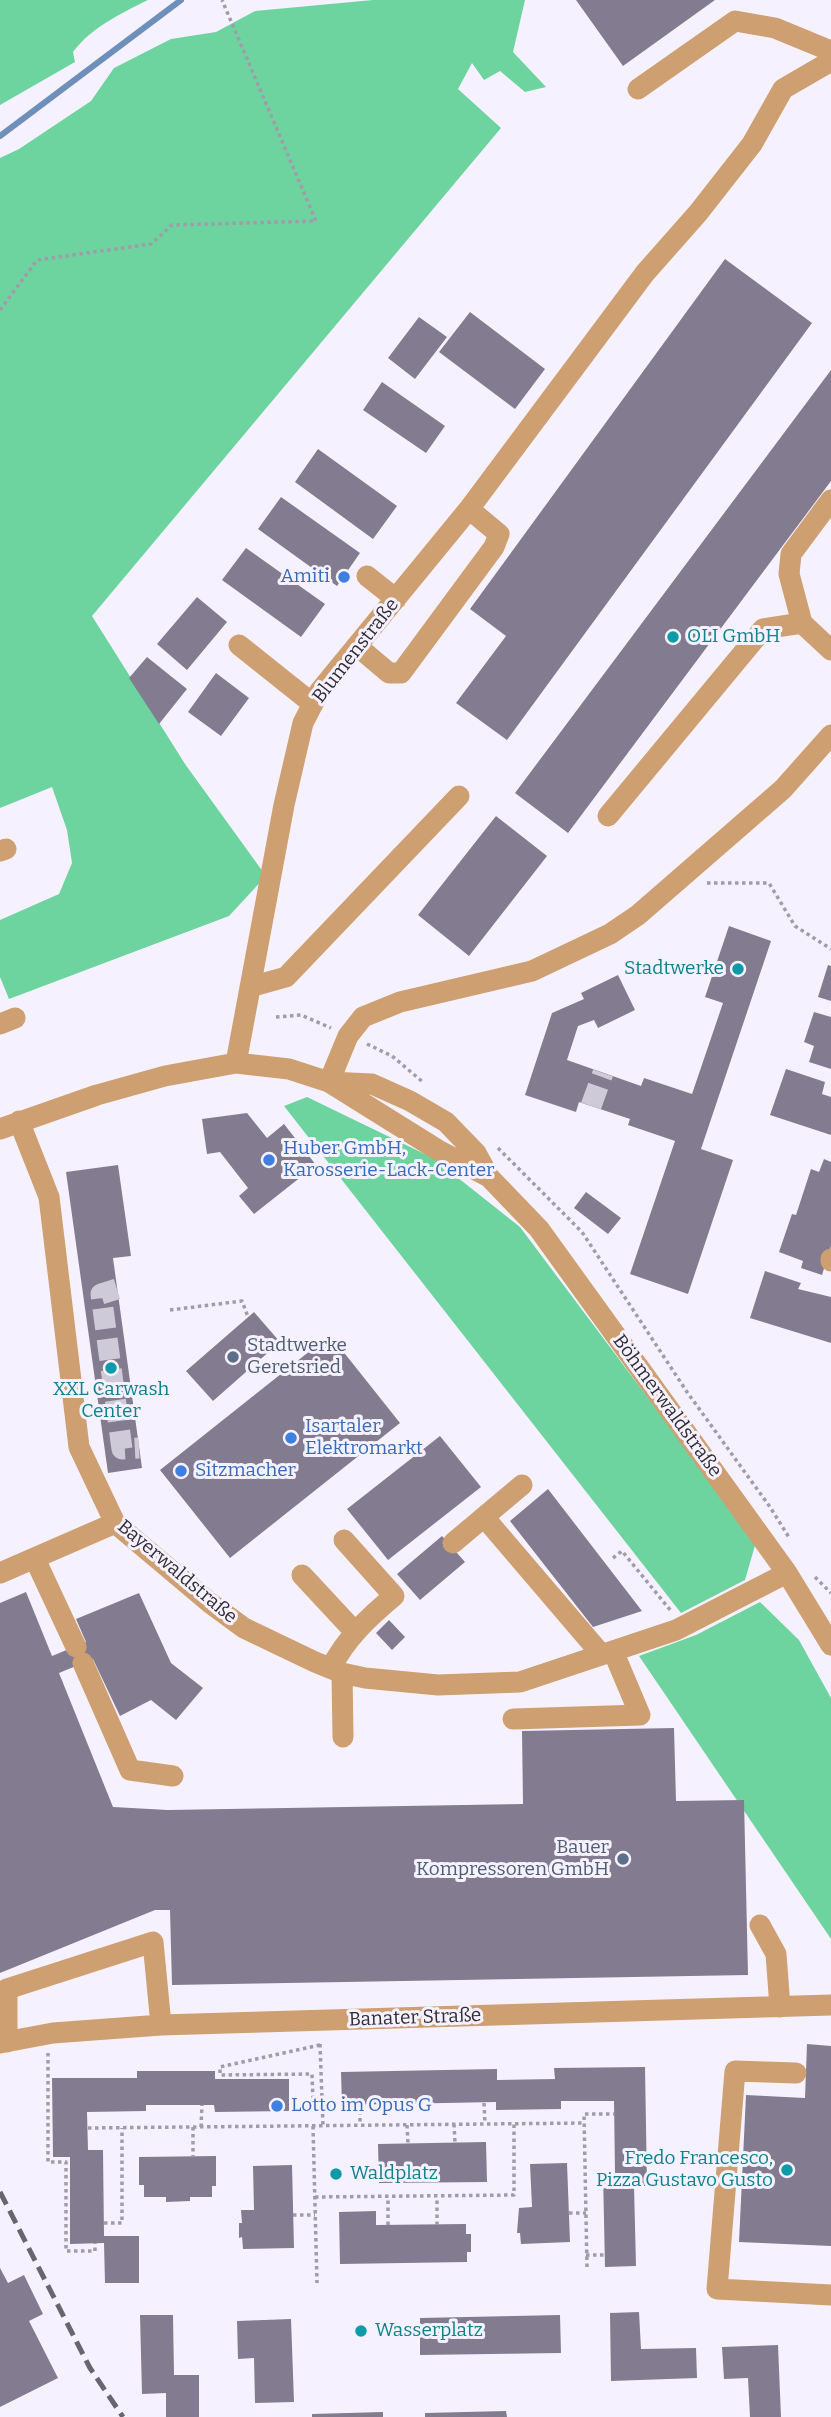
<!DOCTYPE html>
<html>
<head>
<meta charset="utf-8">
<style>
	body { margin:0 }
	canvas { display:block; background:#f6f1ff }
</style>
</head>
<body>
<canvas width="831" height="2417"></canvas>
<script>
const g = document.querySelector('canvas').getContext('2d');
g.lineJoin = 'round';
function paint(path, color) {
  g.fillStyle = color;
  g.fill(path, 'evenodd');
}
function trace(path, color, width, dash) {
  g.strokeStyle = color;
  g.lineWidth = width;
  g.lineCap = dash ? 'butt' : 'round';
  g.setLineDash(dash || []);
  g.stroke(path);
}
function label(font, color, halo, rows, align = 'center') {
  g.font = font + ' Bitter,serif';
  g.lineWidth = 6;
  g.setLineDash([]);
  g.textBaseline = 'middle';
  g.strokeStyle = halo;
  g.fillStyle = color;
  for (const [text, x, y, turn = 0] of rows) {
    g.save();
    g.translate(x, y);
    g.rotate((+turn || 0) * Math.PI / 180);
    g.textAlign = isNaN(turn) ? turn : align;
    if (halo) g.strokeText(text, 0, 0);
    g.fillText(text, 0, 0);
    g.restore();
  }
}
const forest = new Path2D(`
	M0,0H148C120,14 92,27 73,52L75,62L0,105Z
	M373,0H525L513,52L546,87L525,92L500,71L484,80L472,63L458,89L501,128L92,616L185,764L266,876L229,916L9,999L0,977V920L59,894L72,863L67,830L52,787L0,808V158L19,149L91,101L114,68L171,39L216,32L255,11Z
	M307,1097L433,1158L520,1227L756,1542L745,1580L681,1613L284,1106Z
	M760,1602L799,1640L831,1698V1939L639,1656L696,1635Z`);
const stream = new Path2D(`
	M0,136L181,0`);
const building = new Path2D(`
	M576,0H715L623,66Z
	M725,259L812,323L507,740L456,703L506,636L470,609Z
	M470,312L545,369L515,409L439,352Z
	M419,317L447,337L415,379L388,358Z
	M831,370V481L568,833L515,793Z
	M382,382L445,426L426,453L363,410Z
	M318,449L397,506L373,539L295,482Z
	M281,497L360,553L337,586L258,529Z
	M246,548L325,604L301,637L222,580Z
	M197,597L227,622L187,670L157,644Z
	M147,657L187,689L159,724L129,678Z
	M216,673L249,698L221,736L188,712Z
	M496,816L547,856L469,956L418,915Z
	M729,926L771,941L701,1149L733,1160L688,1294L630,1274L675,1141L628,1125L630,1119L579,1102L576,1112L525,1095L552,1013L584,999L581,993L618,975L635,1010L598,1028L594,1020L578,1026L567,1060L641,1086L644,1078L692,1094L723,1003L705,997Z
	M828,965L831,966V1001L818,997Z
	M814,1012L831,1017V1069L809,1062L814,1046L804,1042Z
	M786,1069L825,1082L822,1094L831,1097V1135L770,1115Z
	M247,1113L267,1138L284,1124L316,1165L254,1214L239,1196L248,1188L220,1152L207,1154L202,1119Z
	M824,1159L831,1162V1246L822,1275L801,1268L803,1261L779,1252L792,1214L796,1215L811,1169L819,1172Z
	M118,1165L131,1256L113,1258L142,1468L108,1473L66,1172Z
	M586,1192L621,1218L608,1234L574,1208Z
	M765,1271L801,1283L798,1289L831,1297V1343L750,1318Z
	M254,1312L280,1342L213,1401L186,1371Z
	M330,1335L400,1423L230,1558L160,1470Z
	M440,1436L481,1487L388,1560L347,1509Z
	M548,1489L642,1611L593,1627L510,1521Z
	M442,1536L465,1562L420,1600L397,1574Z
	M26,1592L52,1656L86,1642L76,1619L139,1593L171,1663L203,1688L176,1720L151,1700L120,1716L93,1659L59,1673L113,1807L168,1810L523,1804L522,1731L674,1728L676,1801L744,1800L748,1975L172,1985L170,1910H155L0,1973V1603Z
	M389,1620L405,1637L392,1650L376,1633Z
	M807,2044L831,2046V2246L739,2242L746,2095L805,2098Z
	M645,2067L647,2186H634L636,2266L605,2267L603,2174L615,2173L614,2101H561V2109L496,2110V2102L342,2105L341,2072L497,2069V2080L555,2079L554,2068Z
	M137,2071H215V2079H289V2111L215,2112L214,2105H146V2111L87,2112L88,2150H103L104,2236H139V2283H105L104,2243L70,2244V2157H53L52,2078H137Z
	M486,2142L487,2182L379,2183L378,2144Z
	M216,2156V2186H212V2197H190V2201L166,2202V2197H144V2185H139V2157Z
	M567,2163L570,2242L521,2244L520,2233H517L519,2208L532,2207L530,2164Z
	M292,2165L294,2248L243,2249L242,2237L239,2238V2223H242L241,2210H254L253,2166Z
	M376,2211V2225L466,2224V2234H471V2252H467V2262L340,2264L339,2212Z
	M0,2268L8,2283L24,2275L43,2314L29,2321L58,2378L0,2407Z
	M639,2312L641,2349L696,2348L697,2378L611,2381L610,2313Z
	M140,2315H173L174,2375H199V2417H166V2393L142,2394Z
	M560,2315L561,2353L420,2355V2318Z
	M291,2319L294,2402L255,2403L254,2358L238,2359L237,2321Z
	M778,2345L781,2417H750L748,2378L724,2379L722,2347Z
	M506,2411L507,2417H425V2413Z
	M383,2412V2417H312V2414Z`);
const minorTunnel = new Path2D(`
	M591,1106L603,1073
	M117,1289L101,1294L122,1449L139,1448`);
const path = new Path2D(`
	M0,310L37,260L151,244L172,225L316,221L222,0
	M707,883H769L795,926L831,949
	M276,1017L301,1015L331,1028
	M367,1044L392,1056L424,1083
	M498,1148L582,1232L687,1392L770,1507L790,1539
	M170,1310L242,1301L248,1317
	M613,1558L622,1551L671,1611
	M815,1577L831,1593
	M320,2044L323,2126
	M320,2045L220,2067V2075L312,2074L313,2101H322
	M48,2053V2162H66V2251H95V2243
	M484,2103L485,2124
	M360,2104V2125
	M454,2124L455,2143
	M407,2125L408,2143
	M313,2126L317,2283
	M193,2127V2157
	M201,2127L202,2105
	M88,2128L585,2123
	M315,2197L514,2195V2124
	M569,2213H586
	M293,2215H315
	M104,2223H122V2128
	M388,2225V2197
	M437,2225V2197
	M586,2255H604
	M587,2267L584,2114H614`);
const minor = new Path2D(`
	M638,89L735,21L775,28L831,51
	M367,576L396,599
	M802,623L789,574L791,554L831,500
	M239,645L313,704
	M357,646L389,673H401L494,547L499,534L469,509
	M608,816L763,629L802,623L831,650
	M0,851L6,849
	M250,987L286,977L459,796
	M0,1024L15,1018
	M236,1063L284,805L303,723L319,692L469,509L645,273L698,213L752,144L783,89L831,61
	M329,1082L372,1084L410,1101L446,1122L476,1153L489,1177L539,1229L787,1573L831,1645
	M329,1082L348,1036L363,1017L400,1002L532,971L610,934L638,915L783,789L831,735
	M19,1121L49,1197L79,1447L115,1523L210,1603L244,1628L315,1662L342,1673L365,1678L438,1685L520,1682L676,1630L787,1573
	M0,1129L97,1095L165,1076L236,1063L289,1069L329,1082L438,1150L489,1177
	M831,1259V1261
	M484,1517L601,1654
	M453,1543L522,1485
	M35,1559L76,1647
	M0,1573L115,1523
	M302,1575L355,1632
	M83,1663L130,1770L173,1776
	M331,1668C346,1638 369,1617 394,1596L344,1540
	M342,1673L343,1737
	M513,1719L640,1715L613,1651
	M760,1925L776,1954L780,2007
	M7,2042V1989L153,1942L161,2025
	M0,2043L53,2033L161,2025L831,2005
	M796,2073L735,2071L717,2289L831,2295`);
const rail = new Path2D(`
	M0,2192L90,2368L123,2417`);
const markers = [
	[344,577,7,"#3f7fe0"],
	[673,637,7,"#0f9aa8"],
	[738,969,7,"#0f9aa8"],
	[269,1160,7,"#3f7fe0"],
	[233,1357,7,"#5c6f8a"],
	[111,1368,7,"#0f9aa8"],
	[291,1438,7,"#3f7fe0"],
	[181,1471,7,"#3f7fe0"],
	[623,1859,7,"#5c6f8a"],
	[277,2106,7,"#3f7fe0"],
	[787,2170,7,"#0f9aa8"],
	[336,2174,7,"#0f9aa8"],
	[361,2331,7,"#0f9aa8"]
];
const shopNames = [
	["Amiti",330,577,"right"],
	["Huber GmbH,",283,1149],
	["Karosserie-Lack-Center",283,1171],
	["Isartaler",305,1427],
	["Elektromarkt",305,1449],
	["Sitzmacher",195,1471],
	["Lotto im Opus G",291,2106]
];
const cultureNames = [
	["OLI GmbH",687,637],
	["Stadtwerke",724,969,"right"],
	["XXL Carwash",111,1390,"center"],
	["Center",111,1412,"center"],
	["Fredo Francesco,",773,2159,"right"],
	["Pizza Gustavo Gusto",773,2181,"right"],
	["Waldplatz",350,2174],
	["Wasserplatz",375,2331]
];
const streetNames = [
	["Blumenstraße",356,651,-52],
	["Böhmerwaldstraße",667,1406,54],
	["Bayerwaldstraße",177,1572,40],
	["Banater Straße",415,2018,-2]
];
const serviceNames = [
	["Stadtwerke",247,1346],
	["Geretsried",247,1368],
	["Bauer",609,1848,"right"],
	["Kompressoren GmbH",609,1870,"right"]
];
paint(forest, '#6dd4a0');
trace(stream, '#6f8fbb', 6);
paint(building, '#837c91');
trace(minorTunnel, '#cecad7', 21, [21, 10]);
trace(path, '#a09ca8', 3.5, [3.5, 3.5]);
trace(minor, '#ce9f71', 21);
trace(rail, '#696570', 5, [14, 7]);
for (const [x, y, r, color] of markers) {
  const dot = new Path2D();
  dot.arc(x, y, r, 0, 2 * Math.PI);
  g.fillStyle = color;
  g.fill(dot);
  trace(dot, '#f6f1ff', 2.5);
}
label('19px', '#366cbe', '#f6f1ff', shopNames, 'left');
label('19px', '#0d838f', '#f6f1ff', cultureNames, 'left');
label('19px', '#302d36', '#f6f1ff', streetNames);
label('19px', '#4e5e75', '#f6f1ff', serviceNames, 'left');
</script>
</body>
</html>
